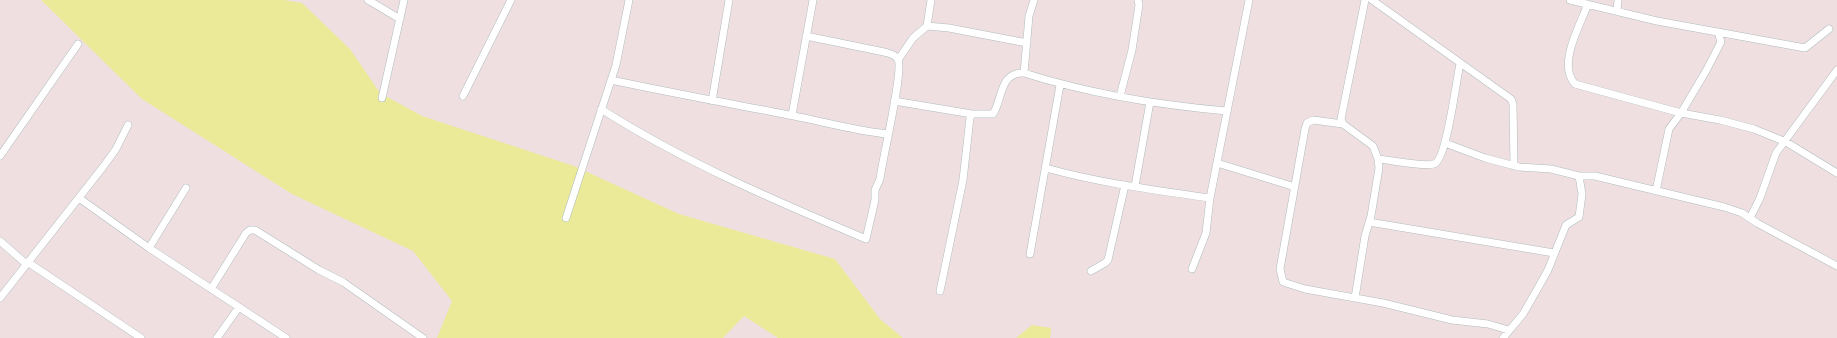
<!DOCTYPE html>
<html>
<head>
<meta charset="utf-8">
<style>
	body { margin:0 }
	canvas { display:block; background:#f0dfe1 }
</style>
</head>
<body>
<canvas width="1837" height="338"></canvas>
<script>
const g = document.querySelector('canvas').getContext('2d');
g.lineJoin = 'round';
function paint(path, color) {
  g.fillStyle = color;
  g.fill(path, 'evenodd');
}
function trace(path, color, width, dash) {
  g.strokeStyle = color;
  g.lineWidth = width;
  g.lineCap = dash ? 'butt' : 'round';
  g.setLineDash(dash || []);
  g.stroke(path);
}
const green = new Path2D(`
	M41,0H284L302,3L350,49L380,93L422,116L574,166L679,214L835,259L880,319L903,338H778L744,316L723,338H437L452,301L413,251L292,194L142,99Z
	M1032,325L1051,328L1050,338H1016Z`);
const minor = new Path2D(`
	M368,0L400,19
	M1372,0L1511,99L1513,104L1514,166
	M1570,0L1657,21L1805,48L1829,29
	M1588,4C1580,25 1557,65 1575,84L1681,113L1720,120L1754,129L1786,142L1837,173
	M1617,10L1618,0
	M927,26L931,0
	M898,60L913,38L927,26L949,28L1027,43
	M1024,73L1029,16L1034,0
	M611,80C672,93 733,104 794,116C825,122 856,131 888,134
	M463,96L511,0
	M1120,96L1132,50L1139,5L1138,0
	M382,98L404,0
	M712,101L729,0
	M894,101L972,114
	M601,109C684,162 776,201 866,239L875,200V190L880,179C882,160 904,71 898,59C895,55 889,53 884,52L806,36
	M792,115L813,0
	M1343,124L1341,119L1365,0
	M1445,143L1485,158L1519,167L1551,169L1579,176H1595L1724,207L1742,213L1757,223L1837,266
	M0,156L78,44
	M1378,159C1391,160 1423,167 1434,164C1447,160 1456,80 1460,64
	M1217,163L1295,187
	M1046,168C1099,183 1155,190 1210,198
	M1135,186L1150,102
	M1656,191L1669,129L1681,113L1706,71L1721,42L1718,32
	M79,198L149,248L286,338
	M566,218L616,65L629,0
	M1750,218L1760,198L1776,153L1837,70
	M1369,222L1554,253
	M0,241L24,262L29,263L141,338
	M149,248L186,188
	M1030,254L1060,85
	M1192,269L1206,233L1210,198L1249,0
	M1091,271L1105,263L1108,260L1125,185
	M211,289L246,233L250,230H255L319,270L343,282L423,338
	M940,291L963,180L970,118L972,114H993C1003,99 999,72 1024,73C1090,94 1158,105 1227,111
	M0,298L103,167L116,149L128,125
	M1355,298L1365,236L1371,216L1379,168L1378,159L1373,146L1343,124L1313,120L1307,123L1305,129L1280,269L1283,282L1305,289L1383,303L1452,320L1488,324L1508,330
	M217,338L239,307
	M1503,338L1523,314L1538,288L1548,270L1566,225L1579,217L1582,194L1579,176`);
paint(green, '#eaea98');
trace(minor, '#afbcbe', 8);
trace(minor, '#fff', 7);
</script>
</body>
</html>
